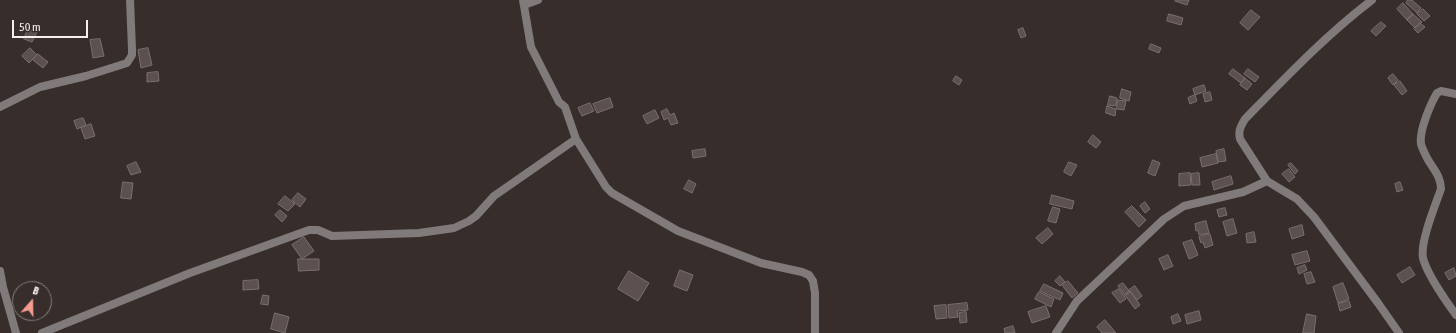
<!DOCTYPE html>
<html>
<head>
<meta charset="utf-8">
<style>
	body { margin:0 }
	#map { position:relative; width:1456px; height:333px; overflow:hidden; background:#372e2c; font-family:"Asap Condensed",sans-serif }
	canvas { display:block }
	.north { position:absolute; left:12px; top:281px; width:40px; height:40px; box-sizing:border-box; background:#372e2c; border:1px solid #837b7a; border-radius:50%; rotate:20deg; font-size:11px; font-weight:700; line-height:16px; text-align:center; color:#f5efee }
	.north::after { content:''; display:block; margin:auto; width:14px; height:18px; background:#f59c90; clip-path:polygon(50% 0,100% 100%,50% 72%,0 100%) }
	.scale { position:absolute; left:12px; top:20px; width:76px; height:18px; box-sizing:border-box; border:2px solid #f5efee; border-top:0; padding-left:5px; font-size:12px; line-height:14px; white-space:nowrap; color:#f5efee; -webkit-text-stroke:3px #372e2c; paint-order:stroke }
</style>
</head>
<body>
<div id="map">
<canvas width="1456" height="333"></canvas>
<div class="north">B</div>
<div class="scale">50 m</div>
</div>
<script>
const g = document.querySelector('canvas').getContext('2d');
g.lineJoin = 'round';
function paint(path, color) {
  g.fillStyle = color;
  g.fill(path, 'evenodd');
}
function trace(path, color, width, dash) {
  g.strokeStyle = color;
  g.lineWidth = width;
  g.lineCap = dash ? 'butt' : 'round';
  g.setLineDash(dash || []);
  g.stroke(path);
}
const building = new Path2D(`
	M1176,0H1189L1187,5L1175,1Z
	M1408,0H1412L1421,8L1417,13L1406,3Z
	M1403,3L1413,14L1407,20L1397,9Z
	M1423,9L1430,16L1424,21L1417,14Z
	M1251,10L1260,17L1248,30L1240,23Z
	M1169,14L1183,18L1181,25L1167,21Z
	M1413,14L1422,22L1415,28L1407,20Z
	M1381,22L1386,26L1376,36L1371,31Z
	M1420,23L1425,27L1418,33L1414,29Z
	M1023,28L1026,36L1021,38L1018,30Z
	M28,29L37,32L32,42L24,39Z
	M100,39L104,56L93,58L90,40Z
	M1151,44L1161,48L1159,53L1149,49Z
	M30,48L37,55L29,63L22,56Z
	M148,48L152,65L141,68L138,50Z
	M38,54L48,62L43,68L33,60Z
	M1233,69L1245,78L1241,83L1229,74Z
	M1248,69L1259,77L1255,82L1244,74Z
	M158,72L159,81L147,82V73Z
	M1393,74L1398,80L1393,85L1388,78Z
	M956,76L962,80L959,85L953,81Z
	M1245,78L1252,84L1247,90L1240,85Z
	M1400,81L1407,91L1402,95L1394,85Z
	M1204,85L1206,91L1195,95L1193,89Z
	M1122,89L1131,92L1129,101L1120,98Z
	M1210,92L1212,100L1205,102L1203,94Z
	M1195,95L1197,101L1190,104L1188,98Z
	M1110,96L1117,98L1116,106L1108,105Z
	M610,98L613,107L597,113L593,104Z
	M1118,100L1126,101L1124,110L1117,109Z
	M590,103L594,111L582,116L578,108Z
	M1107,106L1116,109L1115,116L1106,113Z
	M667,109L670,115L674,113L678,123L671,125L668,118L664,120L661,112Z
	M655,110L659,118L647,124L643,116Z
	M83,118L86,125L77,129L74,121Z
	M91,124L95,136L85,139L81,128Z
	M1093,135L1101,142L1096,148L1088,142Z
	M705,149L706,156L693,158L692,151Z
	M1224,149L1226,161L1218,162L1216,151Z
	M1216,154L1218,163L1202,167L1200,158Z
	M1153,160L1160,163L1155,176L1148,173Z
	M136,162L141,172L131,175L127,166Z
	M1069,162L1077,165L1071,176L1064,172Z
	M1291,163L1298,171L1295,174L1288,165Z
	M1289,169L1295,177L1289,182L1282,174Z
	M1190,173L1191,185L1179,186V174Z
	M1199,173L1200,185H1192L1191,174Z
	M1231,176L1233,184L1214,190L1212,182Z
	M689,180L696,184L692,193L684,189Z
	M123,182L133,183L131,199L121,198Z
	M1400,182L1403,190L1397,192L1395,184Z
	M298,193L306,199L300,207L292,200Z
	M1052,195L1074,201L1072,209L1050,204Z
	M285,196L295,204L288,211L278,204Z
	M1145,202L1150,209L1145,213L1140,206Z
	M1132,206L1146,220L1139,227L1125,212Z
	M1053,207L1060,209L1056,223L1048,221Z
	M1225,208L1227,215L1219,217L1217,210Z
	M280,210L287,216L282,222L275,215Z
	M1233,219L1237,233L1227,236L1223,222Z
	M1206,221L1209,233L1199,235L1198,230L1196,231L1195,224Z
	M1302,225L1304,235L1292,239L1289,229Z
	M1048,228L1053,234L1042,244L1036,238Z
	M1254,232L1256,242L1247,243L1246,234Z
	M1210,234L1213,245L1205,248L1203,242L1201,243L1199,237Z
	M304,237L314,251L302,259L292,245Z
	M1192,240L1198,255L1189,259L1183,243Z
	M1307,251L1310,261L1295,265L1292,255Z
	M1168,255L1173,266L1164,270L1159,259Z
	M298,259H319V270L299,271Z
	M1305,265L1307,270L1299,274L1297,268Z
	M1410,267L1415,275L1402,283L1397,275Z
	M1454,268L1456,276L1449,280L1445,273Z
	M680,270L693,275L687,291L674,286Z
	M629,271L649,283L638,301L618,289Z
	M1311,272L1315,282L1307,284L1304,274Z
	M1060,276L1065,282L1060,286L1055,281Z
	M258,280L259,289L243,290V281Z
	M1068,281L1078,293L1072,298L1062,285Z
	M1123,283L1130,292L1125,295L1118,286Z
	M1343,283L1349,299L1338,303L1333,287Z
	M1044,284L1063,293L1060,300L1040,291Z
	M1135,286L1142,296L1137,300L1129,290Z
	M1119,289L1126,299L1120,303L1112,293Z
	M1130,291L1140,305L1135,309L1125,295Z
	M1039,292L1054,299L1051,307L1035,299Z
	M263,295L269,296L268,305L261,304Z
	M1349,301L1351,307L1340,311L1338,304Z
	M967,303L968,310L957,311L958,317L949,318L948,305Z
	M946,305L947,318L936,319L934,306Z
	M1046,306L1050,317L1032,323L1028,312Z
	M1199,311L1201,320L1187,324L1185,315Z
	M966,312L967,322L960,323L959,313Z
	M275,313L289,317L285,333L271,329Z
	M1178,314L1181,321L1173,324L1171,317Z
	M1307,314L1316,316L1314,333H1303Z
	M1105,320L1116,333H1102L1097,327Z
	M1013,326L1015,333H1005L1004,329Z`);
const street = new Path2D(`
	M523,0L531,47L559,102L565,107L576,139L606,187L612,193L678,231L761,263L802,272L809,275L813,281L815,293V333
	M1372,0C1326,35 1286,77 1245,119C1241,126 1238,130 1240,139L1267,181L1297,199L1314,217L1378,303L1399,333
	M524,5L538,0
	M1456,94L1441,91L1437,93C1430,105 1419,131 1421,144C1422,148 1425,154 1427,158C1433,169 1441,176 1441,189C1435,206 1420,242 1423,258C1427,275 1446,301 1456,315
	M0,107L40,87L86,76L127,63L132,55V49L130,0
	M0,271L3,287L16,333
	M42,333L190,273L309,230H318L332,236L419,233L454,228L469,221L476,216L494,196L576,139
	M1056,333L1077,301L1164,219L1184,206L1243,192L1267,181`);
paint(building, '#5c5150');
trace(building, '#7a6f6d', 1);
trace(street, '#807a7a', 8);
</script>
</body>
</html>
